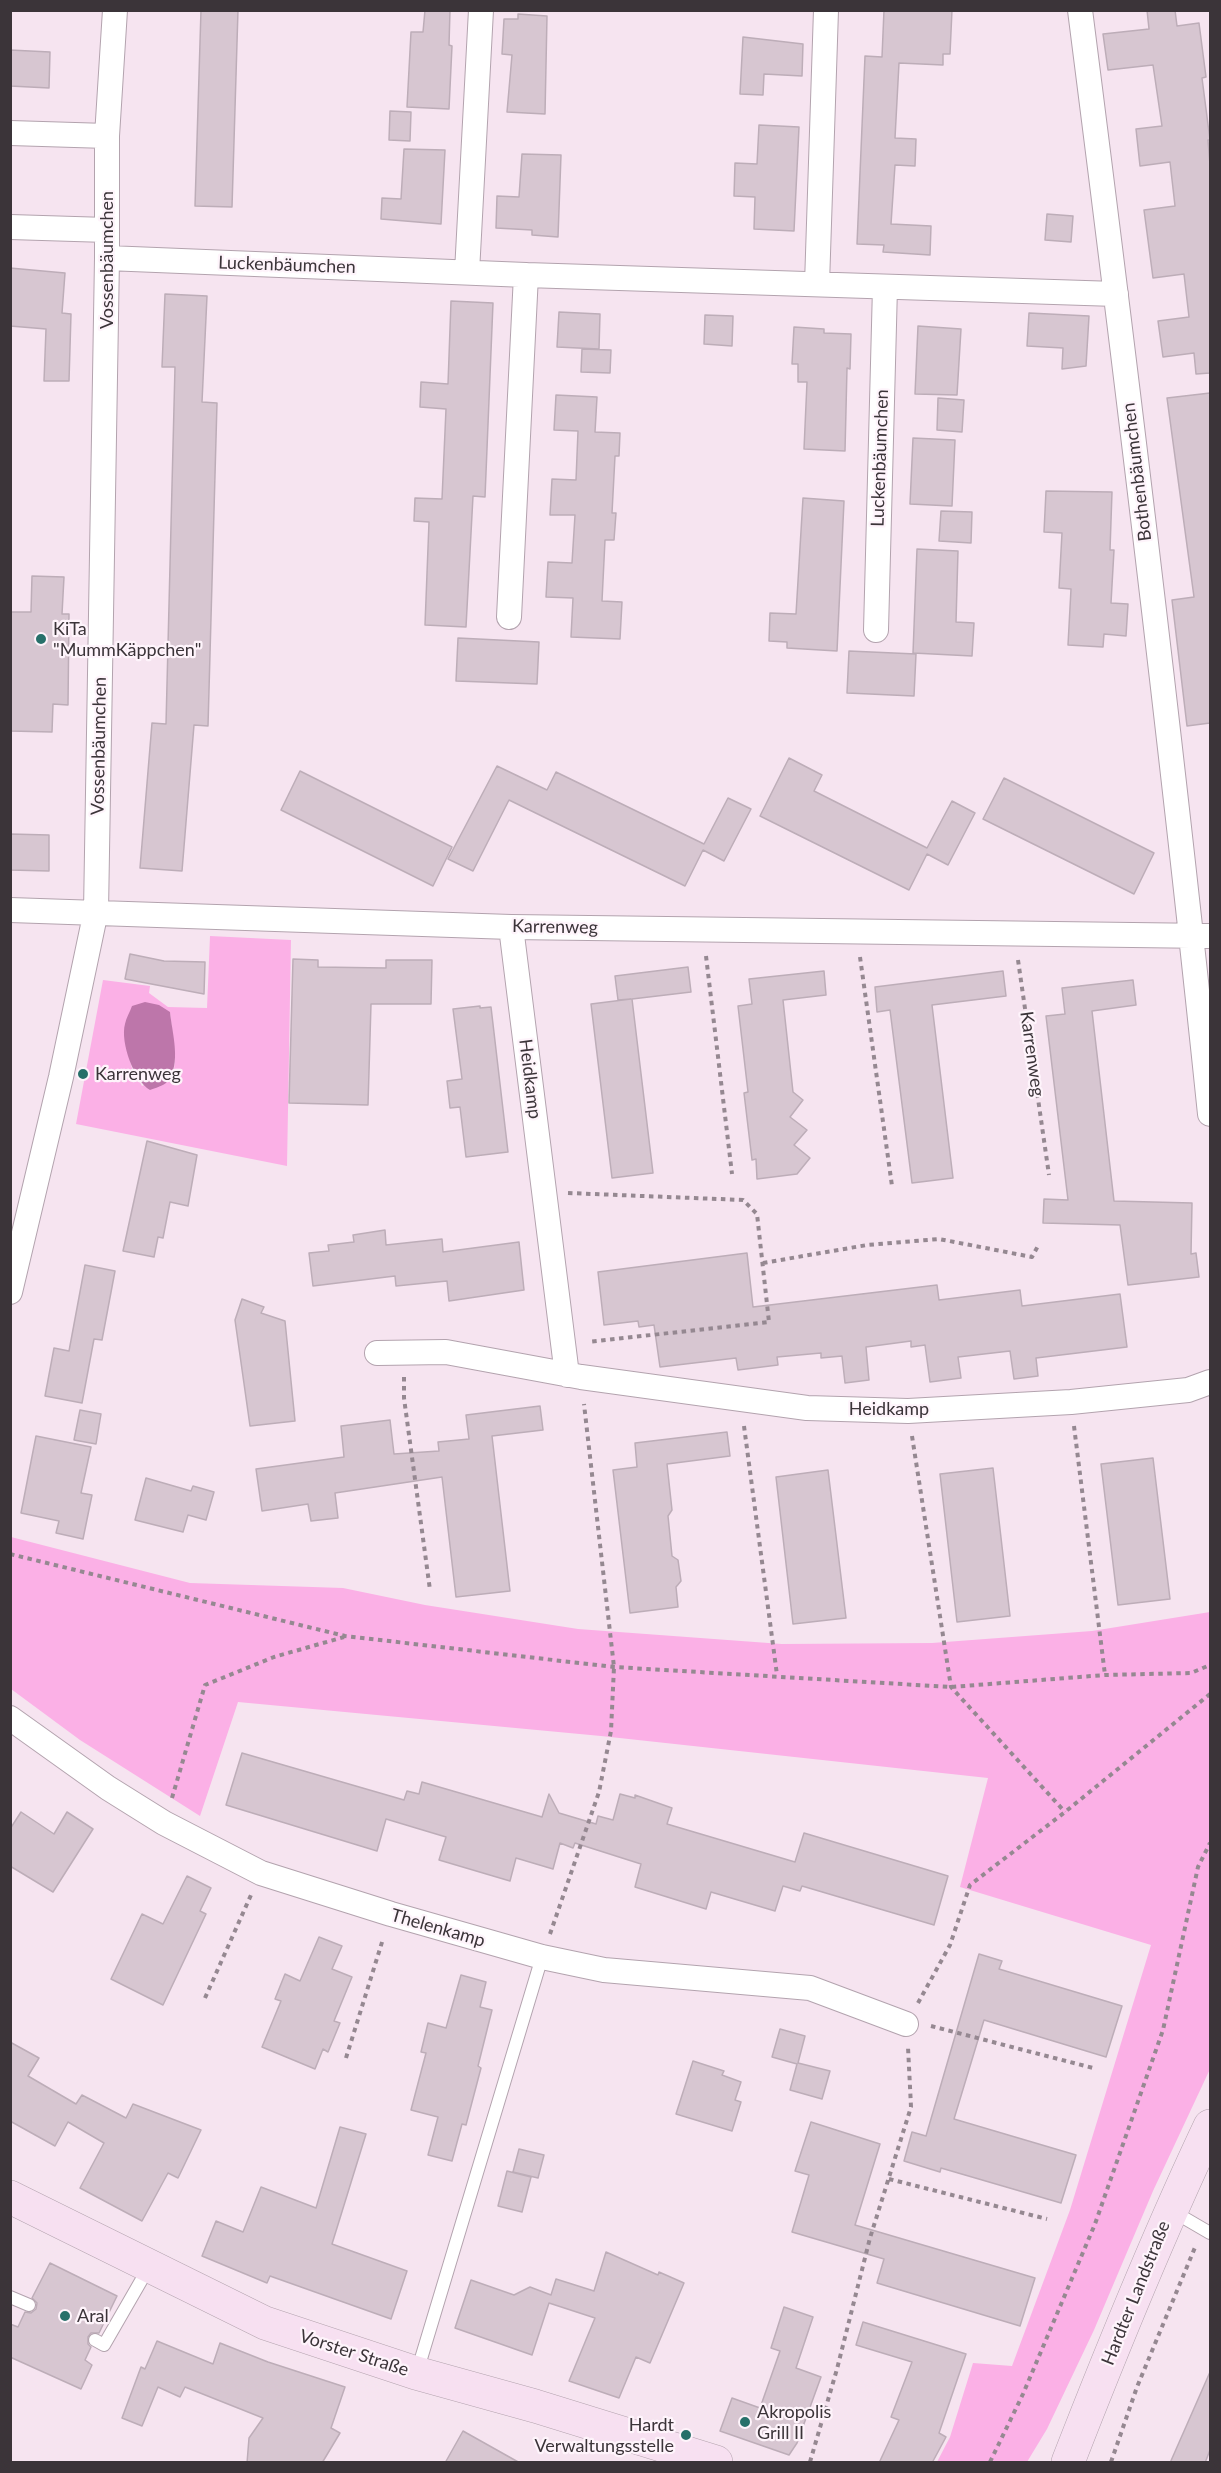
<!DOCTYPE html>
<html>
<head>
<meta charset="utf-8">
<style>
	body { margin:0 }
	#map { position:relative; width:1221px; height:2473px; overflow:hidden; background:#f6e4f0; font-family:Lato,sans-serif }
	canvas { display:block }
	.frame { position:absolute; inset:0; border:12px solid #3b3439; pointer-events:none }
</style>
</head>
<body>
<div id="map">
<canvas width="1221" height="2473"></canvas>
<div class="frame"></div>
</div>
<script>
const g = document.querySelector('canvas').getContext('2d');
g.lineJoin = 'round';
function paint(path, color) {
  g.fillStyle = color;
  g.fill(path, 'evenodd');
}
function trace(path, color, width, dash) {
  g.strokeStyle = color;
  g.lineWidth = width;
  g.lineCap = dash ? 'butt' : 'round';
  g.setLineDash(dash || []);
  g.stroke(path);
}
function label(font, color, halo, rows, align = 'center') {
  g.font = font + ' Lato,sans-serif';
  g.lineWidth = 4.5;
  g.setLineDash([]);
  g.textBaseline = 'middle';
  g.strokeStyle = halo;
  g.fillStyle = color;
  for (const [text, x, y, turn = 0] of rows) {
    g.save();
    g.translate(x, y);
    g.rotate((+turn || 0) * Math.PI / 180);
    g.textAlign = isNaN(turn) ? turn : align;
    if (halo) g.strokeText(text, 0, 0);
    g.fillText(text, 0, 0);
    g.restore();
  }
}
const green = new Path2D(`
	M210,936L291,940L287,1166L76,1124L103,980L150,986L149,993L168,1007L207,1008ZM170,1013L175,1055L174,1070L142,1086L132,1068L128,1053Z
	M11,1537L190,1583L343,1588L425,1605L578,1629L782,1644L932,1643L1092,1631L1210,1612V2069L1153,2191L1094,2330L1047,2429L1027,2462H937L950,2437L973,2363L1012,2366L1070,2210L1151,1945L960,1887L988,1778L601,1736L238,1702L200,1816L80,1740L11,1689Z`);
const water = new Path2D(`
	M145,1002L159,1005L170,1012C172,1033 182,1064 167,1082C163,1086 155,1088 150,1090C134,1081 120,1042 125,1024C126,1018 130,1012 132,1006Z`);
const building = new Path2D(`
	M201,10H238L232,207L195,206Z
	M425,10H450L449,45L452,46L449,109L407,107L411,32H423Z
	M884,10H952L950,54H943V65L899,63L895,138L916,139L915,166L895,165L891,224L931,226L930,255L883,252L884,245L857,244L865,56L882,57Z
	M1147,10H1175L1177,26L1199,23L1206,77L1202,78L1210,140H1208L1210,165V373L1196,374L1194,353L1163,357L1158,321L1189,317L1184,274L1153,278L1144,210L1175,206L1170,162L1140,166L1136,129L1162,126L1153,65L1108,70L1103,34L1149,29Z
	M518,14L547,16L545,114L507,112L512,55L502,54L504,19H518Z
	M743,37L803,44L802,76L764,74L763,95L740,94Z
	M10,50L50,52L49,88L10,86Z
	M390,111L411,112L410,141L389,140Z
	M759,125L799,127L794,231L754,229L755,197L734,196L735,163L757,164Z
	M404,149L445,150L441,224L381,219L382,198L401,199Z
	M522,154L561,155L558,237L532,235V230L496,228L497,196L519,197Z
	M1047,214L1073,216L1071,242L1045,240Z
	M10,268L65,273L62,313L71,314L69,381H44L46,329L10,326Z
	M165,294L207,296L202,402L217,403L208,726L194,725L182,871L140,868L152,723L166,724L175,367H162Z
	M451,301L493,303L485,497L473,496L466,627L425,625L429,522L414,521L415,498L442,499L446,409L420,407L421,382L448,384Z
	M559,312L600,314L599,349L557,347Z
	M1029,313L1089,316L1086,366L1062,369L1063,348L1027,346Z
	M705,315L733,316L732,346L704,344Z
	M918,326L961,329L957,395L915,394Z
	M794,327L824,329V333L851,334L850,369L847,368L845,451L804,449L807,382H798V364H792Z
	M582,349L611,350L610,373L581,372Z
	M1210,393V723L1187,726L1172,600L1194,597L1167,398Z
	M556,395L597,397L595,432L620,433L619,456H615L612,513H616L614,540H605L602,601L622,602L620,639L571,637L573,598L546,597L548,562L572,563L575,515H550L552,479L576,480L578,431L554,430Z
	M938,398L964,400L962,432L937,430Z
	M913,438L955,440L952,506L910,504Z
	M1046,491L1112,492L1110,550H1114L1111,603L1128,604L1126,636L1104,634L1103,647L1068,645L1071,589L1059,588L1062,533L1044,532Z
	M803,498L844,501L837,651L787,648V642L769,641L770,613L796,614Z
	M941,511L972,512L971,543L939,541Z
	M917,549L958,551L956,622L974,623L972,656L913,653Z
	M32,576L64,577L62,614H69L68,705L53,704L52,732L10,731V612H31Z
	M458,638L539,642L537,684L456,681Z
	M849,651L916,654L914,696L847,693Z
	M789,758L822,775L814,791L927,848L952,801L975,813L948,865L927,854L909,890L760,816Z
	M497,766L547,790L556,772L704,844L728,798L751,809L724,861L703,850L685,886L509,800L473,871L448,859Z
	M300,771L452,847L433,886L281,810Z
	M1004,778L1154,853L1134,894L983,819Z
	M10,834L49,835V871L10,870Z
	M130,954L164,961L205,962L204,994L125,979Z
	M293,959L318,960V967L386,968V960H432L431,1004H371L368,1105L289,1103Z
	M688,967L691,992L632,999L653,1173L612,1178L591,1004L631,999L618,1000L615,976Z
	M824,971L826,995L783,1000L793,1092L803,1100L790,1117L807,1130L794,1145L810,1158L797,1174L757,1179L756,1159L752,1160L744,1093L748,1092L738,1006L752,1004L749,979Z
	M1003,971L1006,996L932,1005L953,1178L912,1183L890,1010L877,1012L875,987Z
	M1133,980L1136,1005L1092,1011L1114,1201L1192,1203L1191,1254L1196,1253L1199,1277L1128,1285L1120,1225L1043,1223L1044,1199L1068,1200L1046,1016L1065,1014L1062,988Z
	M480,1006V1008L491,1007L508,1152L466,1157L460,1107L450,1108L447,1081L462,1079L453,1009Z
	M147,1141L197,1155L188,1206L170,1202L163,1238L158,1237L154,1257L123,1251Z
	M385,1230L386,1245L442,1239L443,1252L519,1242L524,1290L449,1301L447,1281L396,1286L395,1276L313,1286L309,1253L329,1251L328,1245L354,1242L353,1235Z
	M747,1253L753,1307L937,1285L939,1300L1020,1290L1022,1306L1120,1294L1127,1347L1036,1358L1038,1376L1014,1379L1010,1351L958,1357L961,1378L930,1382L925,1345L911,1347V1341L866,1347L869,1380L845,1383L842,1356L821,1358V1353L777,1357L778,1365L738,1370L736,1358L660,1367L654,1325L639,1327L638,1321L604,1325L598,1272Z
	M85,1265L115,1271L102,1340L94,1339L82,1403L45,1396L54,1348L69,1351Z
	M242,1299L264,1307L261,1313L285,1321L295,1421L250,1426L235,1320Z
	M540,1406L543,1430L492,1436L510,1591L456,1597L442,1477L335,1493L338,1518L311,1521L308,1504L262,1511L256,1469L344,1457L341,1426L390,1420L394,1454L439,1451L438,1442L469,1439L466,1415Z
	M80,1410L101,1414L96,1444L74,1440Z
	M727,1432L730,1456L667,1464L672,1510L668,1516L672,1556L678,1560L681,1581L676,1587L678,1607L630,1613L613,1470L637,1467L635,1443Z
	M36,1436L91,1447L81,1493L92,1495L83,1539L56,1533L59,1521L21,1513Z
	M1153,1458L1170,1599L1118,1605L1101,1464Z
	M993,1468L1010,1616L957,1622L940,1474Z
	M828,1470L846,1618L793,1624L776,1477Z
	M146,1478L191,1491L193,1486L214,1492L206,1520L188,1515L183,1532L135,1520Z
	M242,1753L404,1800L407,1791L419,1794L422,1782L542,1817L549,1794L559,1813L596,1824L598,1816L613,1820L620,1794L635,1798V1795L672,1808L667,1824L795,1862L804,1833L948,1876L934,1925L802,1886L800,1891L783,1886L775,1911L711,1892L706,1909L635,1887L641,1864L575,1843L573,1848L560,1843L553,1869L516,1858L510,1881L439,1860L446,1837L386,1819L377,1851L226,1805Z
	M21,1812L54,1834L67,1812L93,1829L53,1892L10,1866V1829Z
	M187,1876L211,1888L200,1911L206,1914L163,2005L111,1979L142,1914L163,1924Z
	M319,1937L342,1946L332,1969L352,1977L334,2021L340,2023L328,2052L323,2049L315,2069L262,2047L281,2001L275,1999L285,1974L300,1981Z
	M979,1954L1002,1961L999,1969L1122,2006L1106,2057L984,2020L954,2119L1076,2155L1061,2203L941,2168L940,2172L904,2161L912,2132L926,2136Z
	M461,1975L486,1982L480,2007L492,2010L478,2066L481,2068L466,2125L462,2124L452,2161L428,2155L438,2117L411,2110L426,2053L421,2052L428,2023L446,2028Z
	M780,2029L805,2036L798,2063L830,2071L822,2099L790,2090L797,2064L772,2057Z
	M10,2042L39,2058L28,2076L76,2104L82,2095L126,2118L133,2104L201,2130L178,2178L168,2173L142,2221L80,2188L104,2143L68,2122L55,2146L10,2121Z
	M693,2061L724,2071L722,2075L741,2082L735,2100L741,2102L732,2131L676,2114Z
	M811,2122L880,2144L855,2225L1035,2278L1020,2326L877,2283L884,2259L792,2232L809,2175L795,2171Z
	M340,2127L366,2134L332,2244L407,2271L391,2319L270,2276L267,2283L202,2256L216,2221L243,2232L261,2187L316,2208Z
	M519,2149L544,2155L538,2178L513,2172Z
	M507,2171L531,2177L522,2212L498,2206Z
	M606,2252L658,2275L659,2272L684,2283L650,2363L636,2357L619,2398L569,2381L595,2318L549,2303L532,2355L455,2328L471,2280L514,2295L530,2287L551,2295L556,2279L594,2291Z
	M50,2263L117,2296L99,2333H91L88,2337V2344L91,2347L85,2360L92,2365L81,2389L10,2357V2324L18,2327L25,2312L31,2313L36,2309L37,2303L32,2298Z
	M784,2307L813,2317L796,2368L821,2377L797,2443L789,2455L720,2431L732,2398L760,2408L780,2351L771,2348Z
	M863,2322L966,2354L939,2433L946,2437L932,2463H879L899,2420L891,2417L912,2362L856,2345Z
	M157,2341L213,2364L220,2343L268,2362L345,2387L331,2428L340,2433L322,2463H247L249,2438L263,2418L185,2387L180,2397L158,2387L142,2426L122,2418L141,2367L145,2369Z
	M1210,2372V2450L1205,2463H1170Z
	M463,2431L520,2463H445Z`);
const path = new Path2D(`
	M706,956L732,1174
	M860,957L892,1186
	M1018,960L1049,1175
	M568,1193L743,1200L757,1214L769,1322L588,1342
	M763,1263L867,1245L939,1239L1032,1257L1039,1244
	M404,1377V1398L430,1590
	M744,1426L777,1675
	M1074,1426L1105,1675
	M912,1436L951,1687L1065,1812
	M10,1554L345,1636L614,1667L951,1687L1105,1675L1191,1673L1210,1665
	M172,1798L205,1685L274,1657L344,1637
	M550,1934L599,1792L611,1731L614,1667L584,1404
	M205,1998L251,1895
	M918,2003L950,1945L970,1885L1065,1812L1210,1694
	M931,2026L1093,2068
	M346,2058L383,1939
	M889,2179L1047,2219
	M810,2462L837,2369L870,2238L911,2107L908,2047
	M990,2462L1023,2394L1095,2224L1163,2030L1198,1867L1210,1843
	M1111,2462L1137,2387L1196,2245`);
const lane = new Path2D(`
	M1174,2212L1210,2233
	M10,2297L29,2305
	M95,2340L104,2345L149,2267
	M417,2372L542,1957`);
const street = new Path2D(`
	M1080,10C1127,378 1172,745 1210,1114
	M10,133L107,136
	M10,227L107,230
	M107,258L526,275L1116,294
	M467,272L481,10
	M817,284L826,10
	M509,617L526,275
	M876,630L885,287
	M10,910L511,927L1210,936
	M511,927L567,1375
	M10,1292L61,1077L96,911L107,258V136L115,10
	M377,1353L446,1352L581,1377L807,1408L908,1411L1071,1402L1188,1390L1210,1382
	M10,1718L108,1788L164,1823L261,1873L391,1914L542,1957L604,1970L810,1988L906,2024`);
const secondary = new Path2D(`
	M10,2197L265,2323L416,2373L535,2406L716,2462
	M1068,2462C1112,2349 1158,2236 1210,2126`);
const markers = [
	[41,639,6,"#27706a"],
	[83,1074,6,"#27706a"],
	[65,2316,6,"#27706a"],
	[745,2422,6,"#27706a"],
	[686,2435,6,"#27706a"]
];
const streetNames = [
	["Vossenbäumchen",107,260,-90],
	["Luckenbäumchen",287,265,2],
	["Luckenbäumchen",880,458,-88],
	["Bothenbäumchen",1137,472,-97],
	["Vossenbäumchen",99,746,-89],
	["Karrenweg",555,927,1],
	["Karrenweg",1032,1054,82],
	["Heidkamp",530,1079,83],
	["Heidkamp",889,1409],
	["Thelenkamp",438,1928,16],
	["Hardter Landstraße",1136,2293,-68],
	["Vorster Straße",354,2353,18]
];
const poiNames = [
	["KiTa",53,629],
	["\"MummKäppchen\"",53,650],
	["Karrenweg",95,1074],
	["Aral",77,2316],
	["Akropolis",757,2412],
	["Grill II",757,2433],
	["Hardt",674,2425,"right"],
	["Verwaltungsstelle",674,2446,"right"]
];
paint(green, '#fbb0e6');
paint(water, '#bd76aa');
paint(building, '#d7c6d1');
trace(building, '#bdadb8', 1.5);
trace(lane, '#b3a3ae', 14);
trace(street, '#b3a3ae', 26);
trace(secondary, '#b3a3ae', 34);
trace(path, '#958891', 4, [4.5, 4.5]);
trace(lane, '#fff', 12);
trace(street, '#fff', 24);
trace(secondary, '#f7e0f1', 33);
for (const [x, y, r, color] of markers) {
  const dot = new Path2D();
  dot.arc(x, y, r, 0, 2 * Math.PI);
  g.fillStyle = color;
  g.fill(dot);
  trace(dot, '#fef4fb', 2);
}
label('18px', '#3b3439', '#fef4fb', streetNames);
label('18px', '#3b3439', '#fef4fb', poiNames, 'left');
</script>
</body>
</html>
